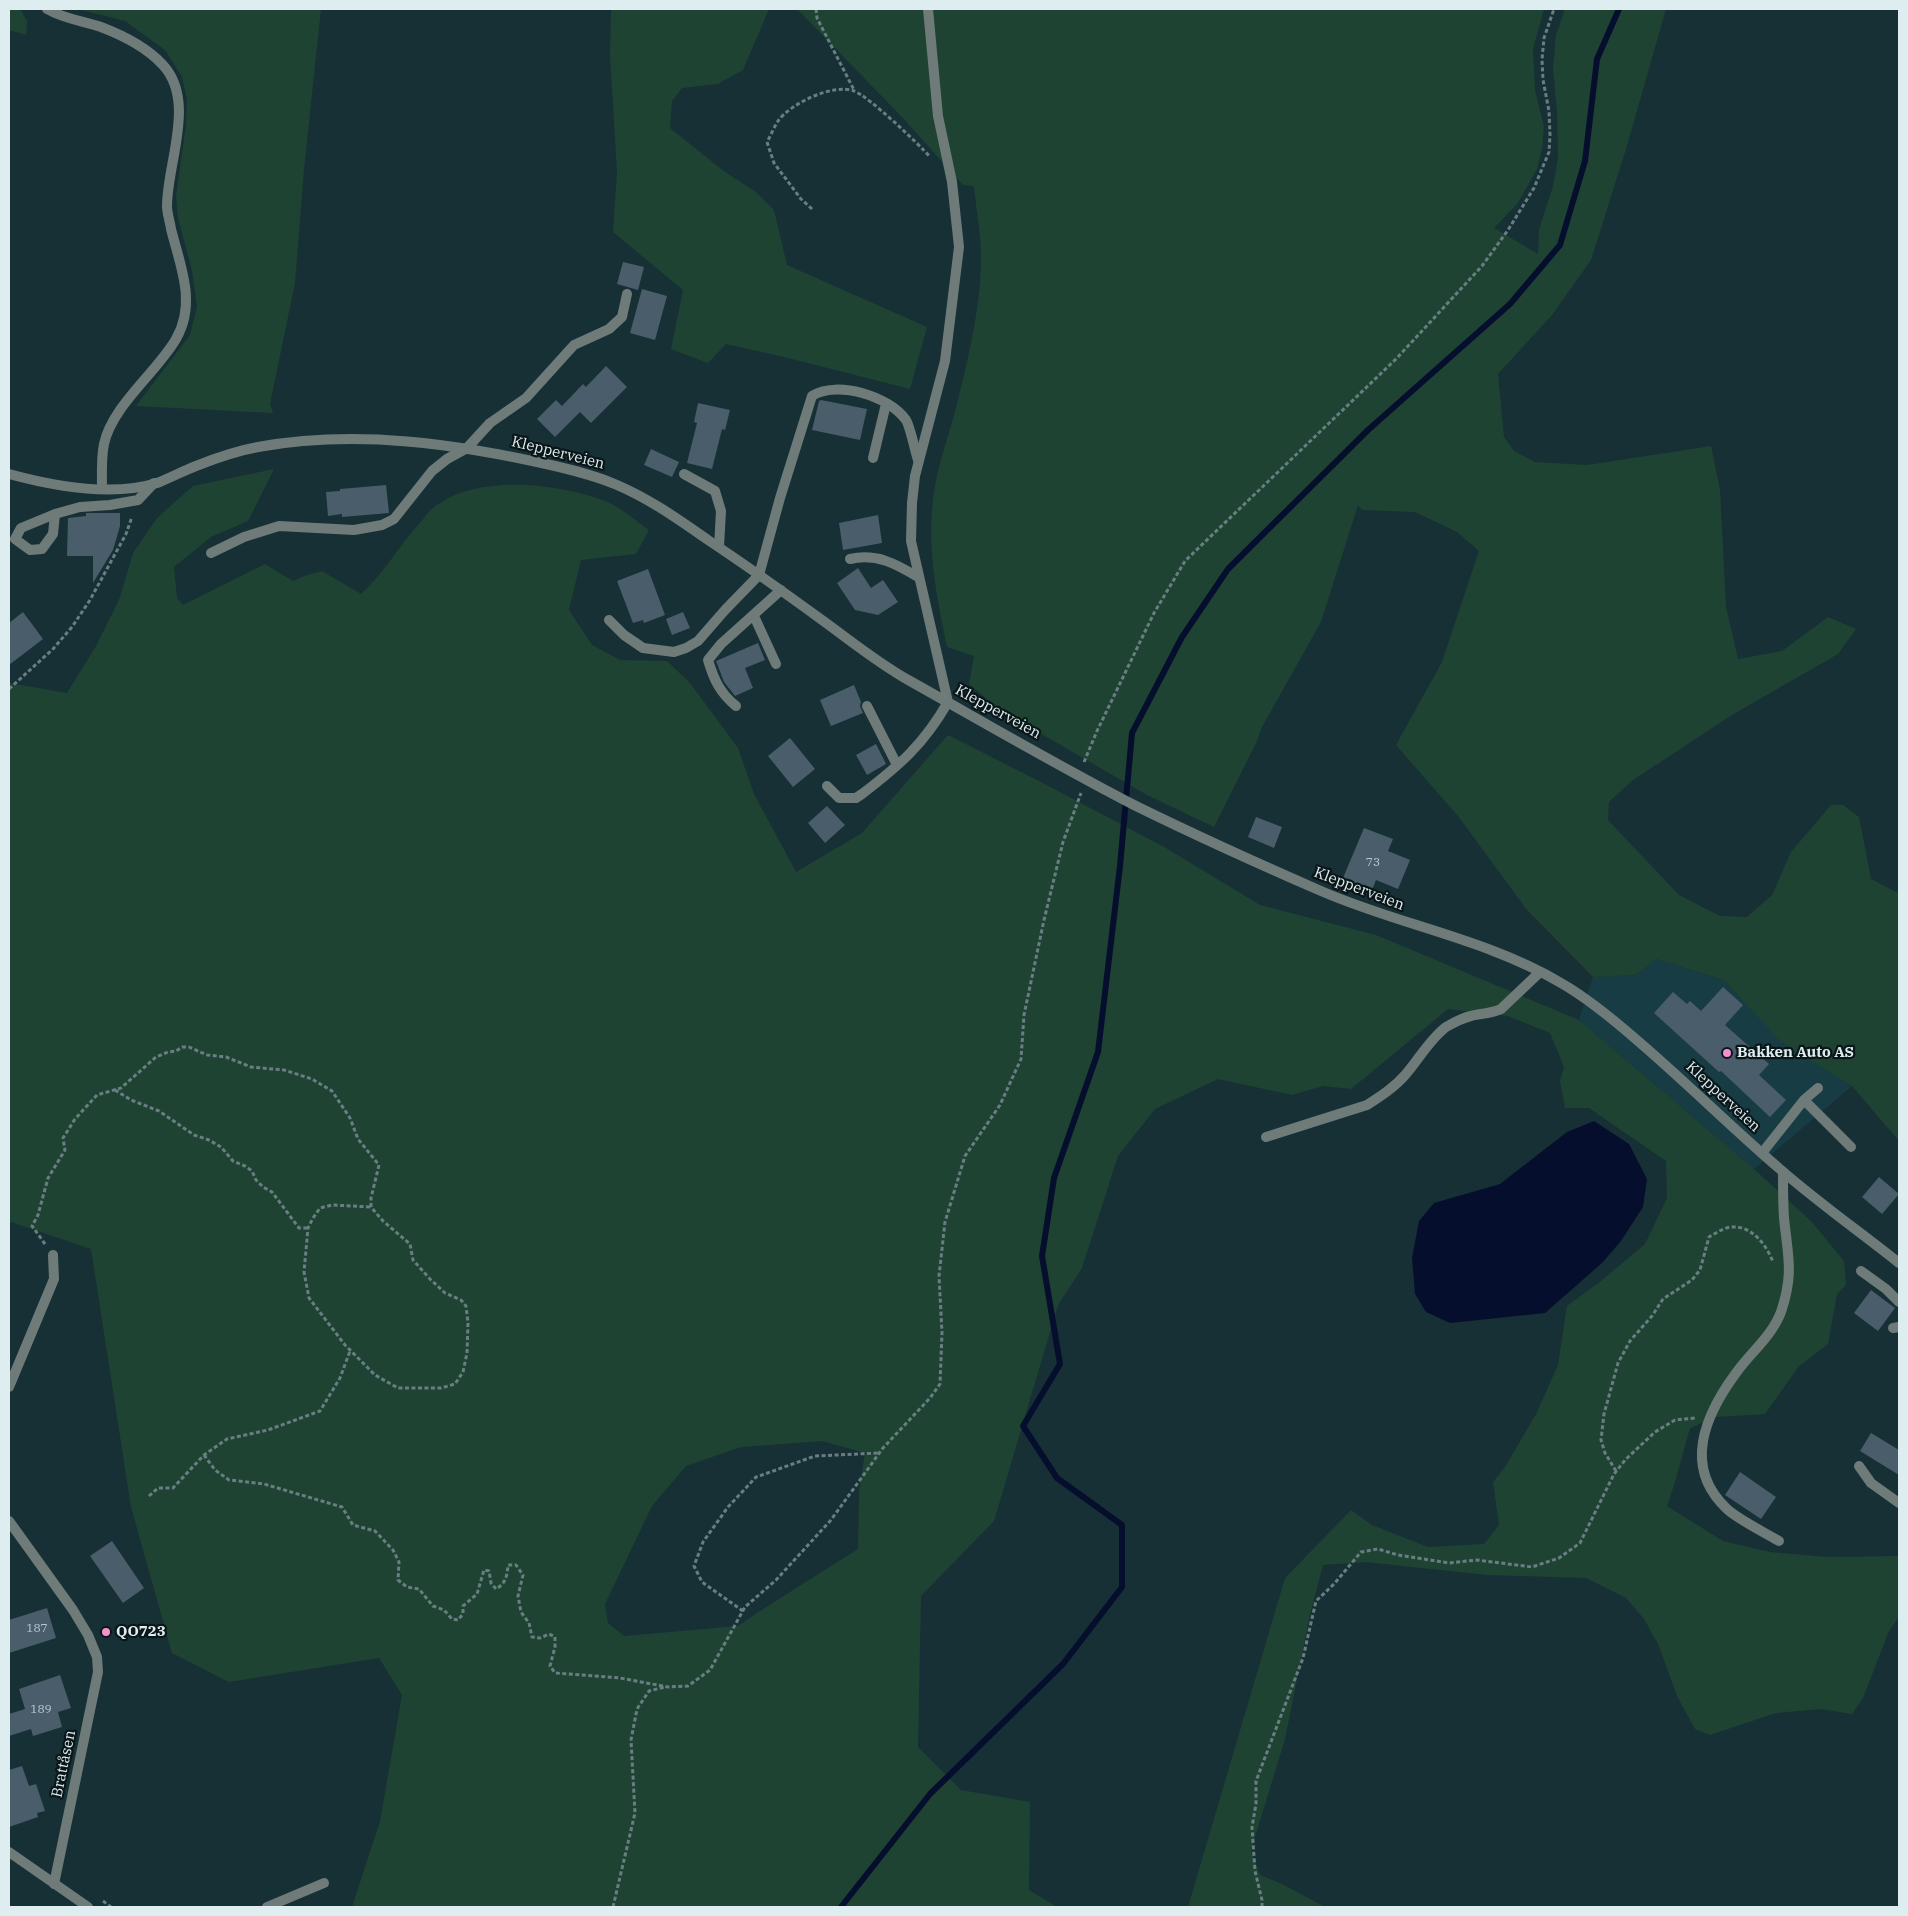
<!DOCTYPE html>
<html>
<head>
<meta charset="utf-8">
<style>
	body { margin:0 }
	#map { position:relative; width:1908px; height:1916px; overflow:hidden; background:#163036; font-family:"IBM Plex Serif",serif }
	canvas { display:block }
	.frame { position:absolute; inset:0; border:10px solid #deedf0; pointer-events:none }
</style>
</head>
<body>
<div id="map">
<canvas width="1908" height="1916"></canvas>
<div class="frame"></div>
</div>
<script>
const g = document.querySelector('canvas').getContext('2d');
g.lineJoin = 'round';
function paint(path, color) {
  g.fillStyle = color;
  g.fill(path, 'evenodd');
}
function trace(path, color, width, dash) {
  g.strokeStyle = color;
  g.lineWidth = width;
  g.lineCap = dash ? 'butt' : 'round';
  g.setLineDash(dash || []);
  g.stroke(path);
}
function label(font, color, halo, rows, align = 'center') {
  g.font = font + ' "IBM Plex Serif",serif';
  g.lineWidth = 4.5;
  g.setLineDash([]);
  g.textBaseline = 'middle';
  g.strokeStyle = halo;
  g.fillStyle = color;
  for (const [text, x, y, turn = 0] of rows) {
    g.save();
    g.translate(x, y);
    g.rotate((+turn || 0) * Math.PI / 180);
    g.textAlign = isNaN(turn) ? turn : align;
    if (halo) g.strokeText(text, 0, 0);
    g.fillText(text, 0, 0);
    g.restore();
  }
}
const built = new Path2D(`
	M1656,959L1724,980L1781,1041L1852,1086L1754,1169L1579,1020L1593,977L1636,975Z`);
const green = new Path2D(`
	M9,9H20L27,21L26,35L9,30Z
	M78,9H321L304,169L295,283L270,404L273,413L136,406L190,335L197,307L192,271L178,218L176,196L186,125L187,100L182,77L165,50L125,21Z
	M611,9H769L743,70L718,84L682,88L672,101L670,128L725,172L756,192L774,210L787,265L927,327L910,389L788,358L726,344L708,363L671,349L683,290L613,232L617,172L610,55Z
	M797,9H1544L1533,49L1535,90L1544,127L1542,150L1537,169L1518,203L1494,228L1538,254L1539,230L1553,186L1558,158L1557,112L1553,68L1556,35L1565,9H1666L1626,149L1591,260L1552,315L1498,374L1504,437L1514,451L1535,462L1587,465L1711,446L1720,490L1726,607L1738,659L1782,651L1828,617L1856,629L1838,654L1732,715L1633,780L1609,802L1608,820L1679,895L1720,916L1747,917L1772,895L1791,852L1831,805H1843L1859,817L1871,879L1896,892L1899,890V1141L1852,1086L1781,1042L1724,980L1656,959L1636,975L1593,977L1527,910L1458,816L1396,745L1442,662L1479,551L1457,532L1415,512L1362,510L1358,505L1321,622L1262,727L1257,741L1214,827L1147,795L1000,710L969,684L974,656L947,647C937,598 927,550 933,500C936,468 949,436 957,404C969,355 982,302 981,251C980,229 976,208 974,186L963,185L901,116Z
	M274,469L248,521L211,537L174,567L177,598L183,605L265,564L293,581L307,575L322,571L361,594C383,574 398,548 417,526C422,521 427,513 432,509C474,473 557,483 605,501C619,506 636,521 649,530L636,554L581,560L569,610L592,645L620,660L667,661L690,683L738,748L754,794L796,872L862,833L948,735L1043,783L1166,848L1260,905L1376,935L1579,1020L1754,1169L1812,1222L1844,1261L1846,1285L1837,1294L1828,1344L1799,1366L1765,1414L1716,1417L1690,1428L1675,1482L1667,1506L1723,1541L1770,1552L1828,1557L1899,1556V1617L1889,1631L1863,1698L1852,1714L1821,1709L1776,1713L1710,1735L1695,1729L1677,1696L1658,1644L1644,1619L1626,1598L1586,1578L1487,1575L1366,1562L1323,1565L1310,1615L1285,1739L1251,1850L1260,1875L1282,1884L1325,1907H1188L1285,1578L1351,1510L1372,1525L1428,1547L1484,1544L1499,1525L1493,1482L1505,1467L1536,1414L1558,1365L1567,1306L1601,1281L1645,1244L1667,1198L1666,1161L1589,1108H1565L1560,1081L1564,1067L1550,1033L1508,1016L1448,1009L1351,1089L1323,1086L1292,1095L1218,1079L1155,1109L1118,1156L1082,1268L1058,1305L994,1521L921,1596L918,1747L961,1790L1030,1802L1029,1890L1057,1907H352L380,1821L402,1695L379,1658L229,1682L172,1653L131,1507L91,1249L11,1222L9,1224V683L67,693L96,646L119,600L133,553L157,518L193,486ZM822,1441L865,1453L859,1491L858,1549L760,1611L738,1626L624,1636L608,1623L605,1604L652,1506L686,1466L741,1447Z`);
const water = new Path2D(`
	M1594,1121L1629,1144L1647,1179L1643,1207L1621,1241L1602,1263L1545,1313L1450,1323L1426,1312L1415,1294L1412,1258L1419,1221L1434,1203L1500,1184L1567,1132Z`);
const stream = new Path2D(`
	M841,1907L930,1794L1063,1664L1122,1587V1525L1057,1478L1023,1426L1060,1364L1042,1256L1054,1178L1098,1052L1120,866L1132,733L1182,637L1228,569L1368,430L1510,304L1560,245L1585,161L1597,59L1619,9`);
const building = new Path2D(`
	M623,262L644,267L638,290L617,284Z
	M642,289L667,296L655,340L630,333Z
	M606,366L627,387L591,423L580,412L555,437L537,419L556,400L562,406L583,384L586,387Z
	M821,400L867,409L860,440L812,430L819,401Z
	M698,403L730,410L725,430L722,429L712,469L687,463L697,423L694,422Z
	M651,449L679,462L672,477L644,465Z
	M386,485L389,513L342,517V514L328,516L326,492L340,491V489Z
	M86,513H120V526L113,550L93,583V556H67L68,518L86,516Z
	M878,515L882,543L843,550L839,523Z
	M858,568L871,588L883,580L898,602L878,615L855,610L837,583Z
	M648,569L665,615L644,623L643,620L633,623L617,581Z
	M23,612L43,639L9,665V623Z
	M683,612L690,628L672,635L666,619Z
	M758,643L765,660L745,668L753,688L735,696L724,682L716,661Z
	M854,685L861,702L860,706L863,713L831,726L820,700Z
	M790,738L815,769L793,787L768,756Z
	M876,744L886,764L867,775L856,755Z
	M827,806L845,825L825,843L808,823Z
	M1256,817L1282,827L1274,848L1248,837Z
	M1364,828L1393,839L1388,851L1410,860L1398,889L1376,880L1372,890L1343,878Z
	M1723,987L1743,1005L1725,1025L1769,1064L1759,1075L1786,1100L1770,1117L1721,1071L1719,1072L1654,1013L1673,992L1687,1004L1690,1001L1701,1011Z
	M1879,1177L1899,1194L1882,1214L1862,1197Z
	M1871,1290L1895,1308L1878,1331L1854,1313Z
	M1871,1433L1899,1450V1475L1860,1451Z
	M1740,1472L1776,1497L1761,1519L1725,1495Z
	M112,1541L144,1588L123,1603L90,1556Z
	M47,1608L56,1638L9,1653V1620Z
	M60,1675L71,1708L58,1712L62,1727L33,1736L31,1729L9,1736V1714L25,1709L19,1689Z
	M22,1766L29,1786L36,1784L45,1811L37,1813L38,1817L9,1827V1770Z`);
const path = new Path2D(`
	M816,9L817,18L854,90
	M812,209L801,199L774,163L767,142C771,135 774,127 778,121C790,104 833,83 854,91C868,96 919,144 930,157
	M9,689L53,649L72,627L90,600L126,534L132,517
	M1084,762L1097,731L1154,613L1185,561L1397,358L1482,266L1508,230L1534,188L1549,152L1550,135L1549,111L1543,80L1542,60L1544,38L1554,9
	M115,1090L131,1100L159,1111L194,1135L209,1140L221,1147L233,1161L245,1166L252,1171L256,1180L263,1187L272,1192L299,1228H308
	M45,1244L32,1226L38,1215L48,1178L65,1150L63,1138L75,1119L97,1095L121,1088L156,1057L168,1052L176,1051L182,1047H189L207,1055L226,1057L251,1067L284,1070L312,1079L332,1091L350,1118L358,1139L379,1165L371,1198V1207L383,1221L410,1244L413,1260L430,1279L445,1293L461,1300L466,1306L468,1323L467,1353L463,1372L455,1384L441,1388H398L375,1375L345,1345L309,1298L304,1272L308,1228L313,1218L320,1208L332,1205L371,1207
	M204,1455L215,1470L229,1480L264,1484L342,1507L353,1525L375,1531L393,1550L399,1562L398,1580L407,1587L419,1589L433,1606L444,1610L452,1619L458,1620L463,1614V1606L477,1594L484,1570L489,1571L491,1583L496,1589C506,1583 507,1576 508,1565H516L523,1575L518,1596L521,1612L529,1623L532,1637L540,1638L549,1634L555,1637V1647L550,1666L555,1673L620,1678L668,1687L688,1686L710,1670L745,1607L776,1580L831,1520L883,1448L930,1398L940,1384L942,1333L939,1276L945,1222L965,1156L1000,1105L1021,1059L1024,1015L1044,920L1063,842L1081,793
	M1616,1471L1605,1453L1601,1440L1604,1414L1618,1363L1630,1341L1652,1316L1663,1299L1692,1280L1700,1270L1709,1237C1716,1233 1726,1226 1734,1227C1753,1227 1767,1246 1773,1262
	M149,1496L158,1488H173L204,1455L227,1439L268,1430L320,1411L340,1378L350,1351
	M743,1611L702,1582L694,1566L703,1542L728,1507L756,1477L762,1475L815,1456L879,1453
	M103,1901L111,1907
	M613,1907L635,1813L631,1740L637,1709L649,1691L665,1687
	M1262,1907V1900L1255,1871L1252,1827L1256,1804V1781L1303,1658L1316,1601L1334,1584L1361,1552L1378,1549L1398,1555L1449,1563L1477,1560L1532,1567L1559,1558L1580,1543L1614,1474L1626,1459L1655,1432L1675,1420L1695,1418`);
const service = new Path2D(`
	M47,9C64,19 83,21 101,27C122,35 146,47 162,64C197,100 167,163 167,206C167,214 170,221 171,229C180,265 197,303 176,339C157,372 112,406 104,444C101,458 102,474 102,489
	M873,458L886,404
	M684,474L715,491L721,511L719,547
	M55,514L53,534L42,549L30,550L15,539L21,528L55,514L80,507L110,505L138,500L154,483
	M211,553L244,537L279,526L354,530L382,525L394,519L432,471L447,459L467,448L490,423L526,398L574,345L609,329L622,317L627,294
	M850,559C877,553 896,564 918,577
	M754,616L776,664
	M609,620L624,635L643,648L674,652L686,648L698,641L725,610L759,575L780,498L812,396C837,380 889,396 906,420C910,426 915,451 918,460
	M736,706C720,693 714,680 708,660L721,644L781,590
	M867,706L897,765
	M827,786L839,798H856L862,794C900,765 924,744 948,702
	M1804,1100L1851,1147
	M1266,1137L1367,1105C1381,1096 1395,1087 1406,1074C1419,1059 1430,1039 1446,1027C1453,1023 1462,1018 1471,1016C1481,1013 1491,1014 1501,1009L1540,972
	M1762,1153L1804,1100L1818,1088
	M1861,1271L1886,1289L1899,1302
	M1893,1328L1899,1327
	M9,1387L54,1279L53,1255
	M1859,1466L1871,1483L1899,1503
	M1779,1541C1764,1532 1739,1520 1727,1509C1682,1467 1705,1415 1736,1373C1751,1352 1772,1336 1781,1312C1794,1273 1788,1257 1784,1218C1783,1203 1783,1187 1783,1172
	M267,1907L324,1883`);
const minor = new Path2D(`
	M928,9L938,116L952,182L959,247L945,361L915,476L912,503L911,541L948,702
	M9,474C53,486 112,497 157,483C170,478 183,471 196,466C216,458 236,451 258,447C357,429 458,444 555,466C576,471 597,476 617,485C650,499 679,520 708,540C747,566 785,593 822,620C851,641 879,664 910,681C985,723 1060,767 1136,806C1197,836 1259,864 1321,891C1399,925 1487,939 1561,983C1589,999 1614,1020 1638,1041C1687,1083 1732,1128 1781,1170C1819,1203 1860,1232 1899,1263
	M9,1521L73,1610L88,1635L97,1657L98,1672L54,1884
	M9,1852L88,1907`);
const markers = [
	[1727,1053,5,"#f690d0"],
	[106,1632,5,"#f690d0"]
];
const numberNames = [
	["73",1373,863],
	["187",37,1629],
	["189",41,1710]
];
const streetNames = [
	["Klepperveien",558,453,14],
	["Klepperveien",998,712,29],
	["Klepperveien",1359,889,21],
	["Klepperveien",1723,1097,43],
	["Brattåsen",64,1764,-78]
];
const poiNames = [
	["Bakken Auto AS",1737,1053],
	["QO723",116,1632]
];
paint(built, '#173c44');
paint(green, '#1f4332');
paint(water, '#050f2d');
trace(stream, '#050f2d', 6);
paint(building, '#495d6b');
trace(path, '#697e83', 3, [4, 2.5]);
trace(service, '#6e7b79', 10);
trace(minor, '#6e7b79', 10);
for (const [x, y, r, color] of markers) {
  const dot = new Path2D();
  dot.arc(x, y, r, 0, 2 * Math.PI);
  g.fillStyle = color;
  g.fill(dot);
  trace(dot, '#0b1619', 2);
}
label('12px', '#b9c9cf', null, numberNames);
label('15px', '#deedf0', '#0b1619', streetNames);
label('bold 15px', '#deedf0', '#0b1619', poiNames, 'left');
</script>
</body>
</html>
